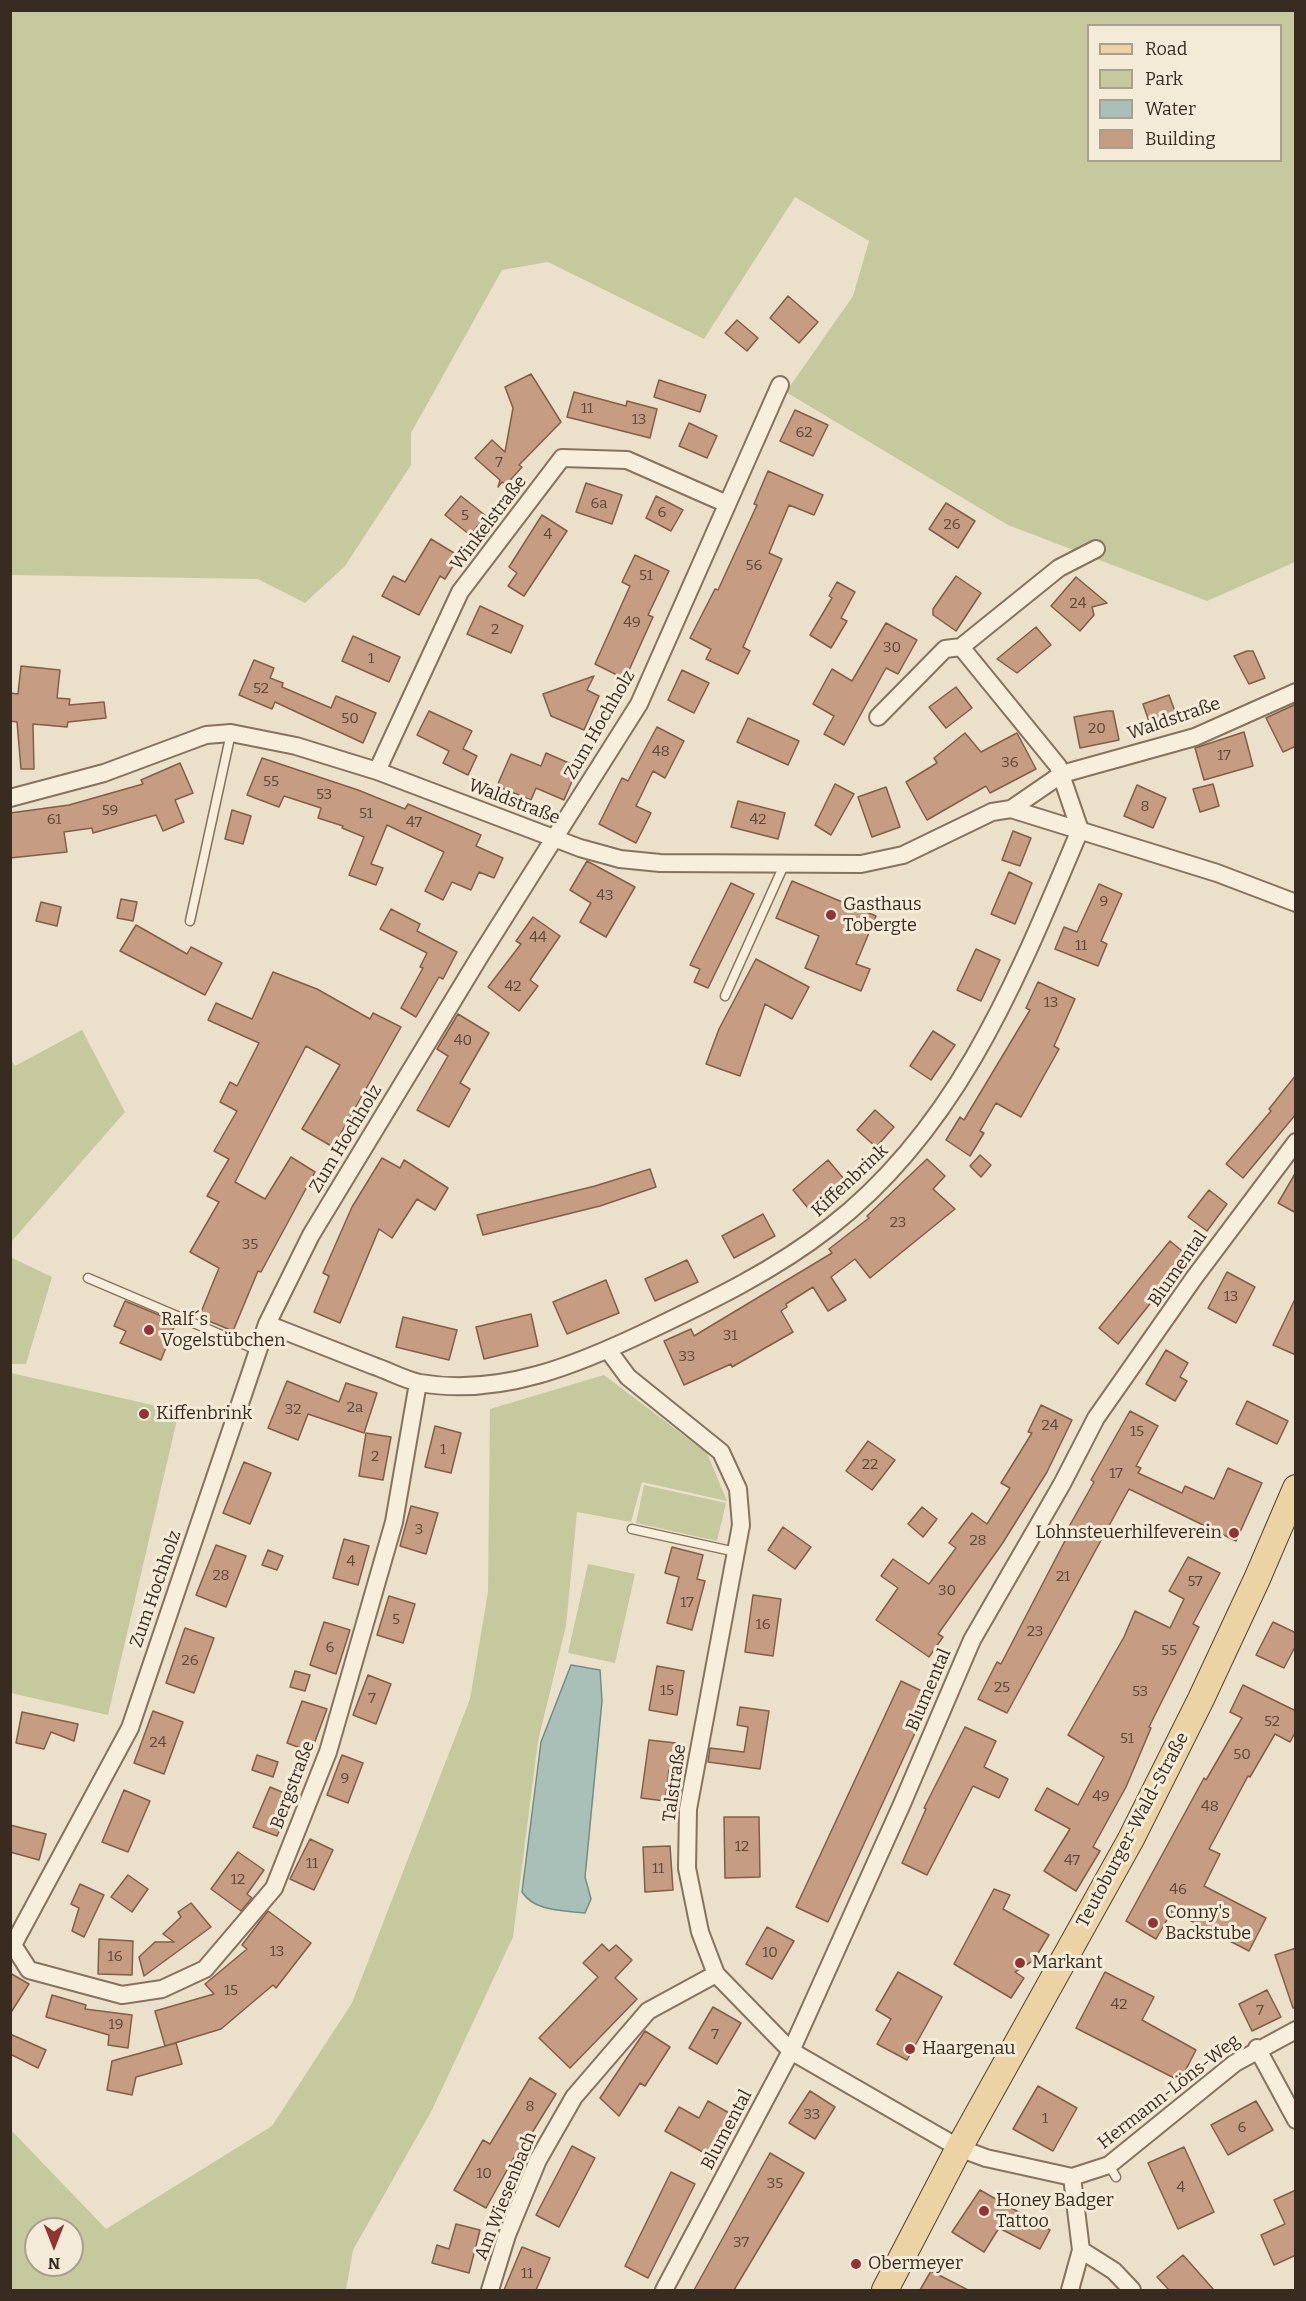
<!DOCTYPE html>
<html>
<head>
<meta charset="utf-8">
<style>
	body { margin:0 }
	#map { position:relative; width:1306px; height:2301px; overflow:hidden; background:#ebe0c9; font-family:Bitter,serif }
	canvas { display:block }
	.frame { position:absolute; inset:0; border:12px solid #382c21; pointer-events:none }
	.legend { position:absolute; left:1087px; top:24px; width:195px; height:138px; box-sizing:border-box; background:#f3ebd8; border:2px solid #a89f8f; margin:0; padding:8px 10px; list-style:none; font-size:18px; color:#382c21 }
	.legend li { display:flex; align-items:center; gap:12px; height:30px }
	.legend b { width:30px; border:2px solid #a89f8f }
	.north { position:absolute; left:24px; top:2217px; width:60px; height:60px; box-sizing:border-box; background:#f3ebd8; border:2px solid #a89f8f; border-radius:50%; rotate:180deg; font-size:16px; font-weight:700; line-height:24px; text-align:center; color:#382c21 }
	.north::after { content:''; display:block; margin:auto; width:21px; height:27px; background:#913337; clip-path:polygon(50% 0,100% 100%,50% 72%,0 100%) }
</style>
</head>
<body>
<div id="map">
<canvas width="1306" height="2301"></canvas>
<div class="frame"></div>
<ul class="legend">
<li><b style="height:8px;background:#ebd3a4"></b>Road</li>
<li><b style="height:16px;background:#c5c99d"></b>Park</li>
<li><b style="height:16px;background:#a9c0b9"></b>Water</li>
<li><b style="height:16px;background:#c69c82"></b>Building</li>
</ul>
<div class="north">N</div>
</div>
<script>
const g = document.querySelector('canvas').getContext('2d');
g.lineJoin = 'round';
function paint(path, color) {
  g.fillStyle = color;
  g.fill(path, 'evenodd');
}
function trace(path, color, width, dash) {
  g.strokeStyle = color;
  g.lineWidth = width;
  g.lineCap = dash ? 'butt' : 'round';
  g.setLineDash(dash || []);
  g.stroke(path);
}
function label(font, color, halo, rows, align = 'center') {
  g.font = font + ' Bitter,serif';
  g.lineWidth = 6;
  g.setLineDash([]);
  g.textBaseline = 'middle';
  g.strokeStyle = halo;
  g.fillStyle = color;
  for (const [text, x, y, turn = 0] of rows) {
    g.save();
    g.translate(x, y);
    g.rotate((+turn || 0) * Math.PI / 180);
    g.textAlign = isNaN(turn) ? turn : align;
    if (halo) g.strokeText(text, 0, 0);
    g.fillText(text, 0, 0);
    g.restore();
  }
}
const green = new Path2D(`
	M11,11H1295V562L1207,601L1008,525L786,392L853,296L869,241L795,197L704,339L548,262L502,270L411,433V465L345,566L305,603L258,579L11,575ZM1088,26H1280V160H1088Z
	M82,1030L125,1112L11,1242V1060L15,1066Z
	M10,1257L52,1277L26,1364H11Z
	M11,1373L179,1411L108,1715L11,1693Z
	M604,1375L707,1453L727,1501L642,1482L631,1522L577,1512L566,1626L538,1741L513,1937L432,2110L353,2250L346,2290H11V2130L106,2229L272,2126L352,2003L470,1699L488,1592L490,1409ZM36,2229H72V2265H36Z
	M644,1485L726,1503L717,1541L636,1523Z
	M588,1564L635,1574L615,1663L568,1653Z`);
const water = new Path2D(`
	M571,1665L600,1670L602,1701L585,1877L591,1899L585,1913C563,1910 535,1912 522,1892L541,1742Z`);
const building = new Path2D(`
	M788,296L818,322L799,343L770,318Z
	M737,320L758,338L747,351L725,333Z
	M531,374L561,422L519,465L522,467L506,485L502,482L498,487L500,480L475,458L492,440L505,452L513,408L505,387Z
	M659,380L706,395L700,412L654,397Z
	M574,392L626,406L627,401L657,409L650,438L567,417Z
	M795,410L828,425L813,456L780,441Z
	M689,423L717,436L707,458L679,446Z
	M768,471L823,495L814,515L789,505L769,553L782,559L743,647L750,651L738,674L706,659L711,649L690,638L715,589L718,590L757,505L754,504Z
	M586,483L622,495L612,524L576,512Z
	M461,496L486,516L470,535L445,515Z
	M656,496L683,510L671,531L646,518Z
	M946,503L975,521L958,548L929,529Z
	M542,515L567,531L524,596L508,586L517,573L509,567Z
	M431,539L459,556L445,579L440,576L419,615L382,596L393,576L405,582Z
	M635,555L669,571L648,615L653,617L625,679L595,664L630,586L622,582Z
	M956,576L981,593L956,631L933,615V609Z
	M1076,577L1107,603L1092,607L1094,615L1080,631L1051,606Z
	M837,582L855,592L841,618L847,621L831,648L810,635L832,598L829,596Z
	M480,606L523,626L511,653L467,634Z
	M886,623L917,640L898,674L886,668L844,745L824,734L834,716L813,704L832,669L852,681Z
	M1036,627L1051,645L1017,673L997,659Z
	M353,636L400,657L389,682L342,661Z
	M1247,651H1253L1265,678L1249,684L1234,656Z
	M254,660L274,668L270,678L283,683L282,687L331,708L336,696L376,713L363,743L275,702L272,709L239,695Z
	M21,666L60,670L57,698L70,699L69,705L104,702L106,718L68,722L67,727L33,724L34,769H21L17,722L10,721V693L18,694Z
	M682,670L709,683L694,713L668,700Z
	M594,676L587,690L599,696L584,730L551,716L543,694Z
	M956,687L972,708L946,728L929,707Z
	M1169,695L1178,720L1152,730L1143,704Z
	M1296,704V746L1283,752L1266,718Z
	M429,711L472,731L463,749L477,756L468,775L443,763L449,751L417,735Z
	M1107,711H1113L1119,740L1080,748L1074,717Z
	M748,718L799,741L788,765L737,742Z
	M657,727L684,741L665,778L653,771L636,806L651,813L636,843L599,824L622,778L628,781Z
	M1244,732L1253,766L1204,780L1195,748Z
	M965,733L981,752L1017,733L1036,769L990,793L986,786L927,820L906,782L937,763L934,758Z
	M546,753L578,767L564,800L536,788L531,800L497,786L511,754L541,766Z
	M262,758L358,790L405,809L408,804L481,835L476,846L503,858L494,878L479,872L471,890L452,882L443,900L425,891L444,852L387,825L371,864L383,868L376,885L349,875L364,837L342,828L343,826L318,818L321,808L284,796L279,807L247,795Z
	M180,763L193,793L175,800L184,822L163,831L156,815L93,833L92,828L64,832L67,852L10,858V813L69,805L143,784L141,780Z
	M835,784L854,794L831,835L815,825Z
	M1213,784L1219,806L1200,812L1193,789Z
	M1137,785L1166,798L1153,828L1124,816Z
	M886,787L900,827L872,837L858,797Z
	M738,801L785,813L778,839L731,827Z
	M232,810L251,816L243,844L225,839Z
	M1013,831L1031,838L1020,866L1002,860Z
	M587,861L635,887L606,937L580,922L591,903L570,890Z
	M1009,872L1032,883L1015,924L991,914Z
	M792,881L876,916L856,964L870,969L861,991L805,968L819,936L776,918Z
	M731,883L754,894L708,988L694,982L700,969L690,965Z
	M1099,884L1122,894L1101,941L1107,944L1098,966L1055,949L1064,927L1077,932Z
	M121,899L137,902L133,921L117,918Z
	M41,902L61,907L57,926L36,921Z
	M391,909L420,924L417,931L457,952L443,979L439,977L416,1017L401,1008L423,968L420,967L427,953L380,929Z
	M533,917L560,936L530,980L538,986L519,1011L488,987L521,944L516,941Z
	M136,925L187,954L191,947L222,963L205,995L120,951Z
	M976,949L1000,960L981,1001L957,990Z
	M756,959L809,987L792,1019L765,1004L740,1076L706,1064L719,1029Z
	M273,972L317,989L370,1019L373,1013L401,1027L333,1147L302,1129L340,1065L306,1046L235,1182L265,1199L291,1157L315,1172L261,1272L258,1271L233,1331L199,1317L219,1268L190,1252L219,1202L207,1196L229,1159L214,1151L237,1111L220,1102L230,1082L237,1086L259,1043L208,1020L216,1003L252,1019Z
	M1038,982L1075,999L1054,1046L1059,1049L1021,1117L996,1103L980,1131L984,1133L970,1156L946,1140L960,1117L964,1120L1030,1010L1026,1008Z
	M458,1014L489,1033L460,1083L470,1089L449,1127L417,1110L448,1056L437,1049Z
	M933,1031L955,1045L931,1080L910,1066Z
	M1296,1075V1114L1243,1178L1226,1164L1271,1111L1269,1109Z
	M875,1110L894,1127L876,1147L857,1130Z
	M980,1155L991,1165L981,1177L970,1166Z
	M382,1158L400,1168L404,1160L448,1188L435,1210L417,1199L392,1238L379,1229L340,1323L314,1312L329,1276L323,1273L352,1207Z
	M927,1159L945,1176L933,1189L955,1209L870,1278L855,1259L831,1277L846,1300L828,1311L813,1287L786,1304L787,1307L781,1311L793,1332L732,1367L731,1364L684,1385L664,1341L691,1329L694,1336L832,1253L829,1249L869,1218L867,1216Z
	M828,1160L844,1179L808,1208L793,1190Z
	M650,1169L656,1187L600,1206L483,1235L477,1215L595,1186Z
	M1296,1172V1213L1278,1203Z
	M1209,1190L1227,1204L1207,1231L1188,1217Z
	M763,1214L775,1236L734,1258L722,1236Z
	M1170,1241L1188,1256L1118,1344L1099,1328Z
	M687,1260L698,1282L655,1301L645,1279Z
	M1227,1272L1255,1287L1236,1323L1208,1308Z
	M606,1280L619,1313L567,1334L553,1302Z
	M1296,1297V1355L1273,1345Z
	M125,1301L176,1322L161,1360L120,1343L126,1331L114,1326Z
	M531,1314L538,1346L484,1359L476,1327Z
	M403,1317L457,1330L449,1360L396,1347Z
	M1166,1350L1188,1363L1180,1377L1187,1381L1175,1401L1146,1384Z
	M287,1381L339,1402L346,1383L377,1393L364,1433L308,1414L298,1440L268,1428Z
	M1247,1401L1288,1421L1277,1444L1236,1424Z
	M1041,1405L1072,1420L1047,1472L1002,1544L938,1634L943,1637L929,1657L876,1620L898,1588L881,1576L893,1559L929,1584L956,1548L949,1543L972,1513L987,1524L1010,1488L1001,1483L1032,1433L1028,1432Z
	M1130,1411L1158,1426L1136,1466L1141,1468L1138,1473L1182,1493L1185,1486L1214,1499L1228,1468L1262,1483L1236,1541L1129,1489L1007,1713L978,1699L997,1662L1001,1664L1069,1533L1066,1532L1094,1482L1091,1480Z
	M435,1426L461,1433L451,1473L425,1467Z
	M366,1433L391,1437L383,1480L359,1476Z
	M868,1441L895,1460L872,1490L846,1471Z
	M244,1462L271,1473L250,1524L223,1513Z
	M411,1506L438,1513L426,1554L400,1546Z
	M922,1507L937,1519L923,1537L908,1524Z
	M783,1527L811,1547L795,1569L768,1550Z
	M344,1539L369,1546L358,1585L333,1578Z
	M216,1545L246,1556L226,1607L196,1595Z
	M672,1547L703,1555L697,1579L705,1581L692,1630L667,1623L679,1577L665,1573Z
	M268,1550L283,1556L277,1570L262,1565Z
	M1188,1557L1220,1573L1193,1624L1199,1627L1149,1727L1151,1728L1126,1787L1093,1847L1100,1851L1076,1891L1044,1871L1070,1829L1035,1810L1047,1788L1078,1805L1104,1757L1068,1735L1124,1637L1135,1611L1170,1628L1184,1599L1169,1591Z
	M753,1595L781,1599L773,1656L745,1652Z
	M389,1596L415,1604L403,1643L377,1635Z
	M324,1622L350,1630L336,1674L310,1665Z
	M1273,1622L1296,1633V1645L1284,1668L1256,1655Z
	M185,1628L214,1638L194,1693L166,1683Z
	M657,1666L684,1671L677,1715L649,1710Z
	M295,1671L310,1675L305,1691L290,1687Z
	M368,1675L391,1684L376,1724L353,1715Z
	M901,1681L932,1696L828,1922L796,1907Z
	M1243,1685L1296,1711V1731L1290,1742L1275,1734L1250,1777L1248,1776L1209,1849L1220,1854L1204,1886L1266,1918L1249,1951L1172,1911L1156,1939L1126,1921L1204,1778L1206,1780L1242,1718L1230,1712Z
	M302,1701L327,1709L311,1752L287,1743Z
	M740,1707L769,1711L760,1769L708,1762L710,1748L744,1752L748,1727L737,1725Z
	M153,1711L183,1722L164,1774L134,1763Z
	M22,1712L78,1724L74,1741L51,1732L44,1749L16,1743Z
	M965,1727L996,1741L984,1767L1008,1779L999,1798L973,1786L927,1875L902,1863L926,1809L924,1808Z
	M649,1740L676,1743L675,1753L683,1755L681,1771L669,1770L665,1801L641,1798Z
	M257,1755L278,1762L273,1777L252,1770Z
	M342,1755L363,1763L348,1803L327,1795Z
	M270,1787L294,1797L277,1836L253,1827Z
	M124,1790L150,1801L128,1852L102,1842Z
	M724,1817H759L760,1877L725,1878Z
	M10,1825L46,1834L39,1860L10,1852Z
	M310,1839L333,1850L314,1890L290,1879Z
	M670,1846L673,1890L645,1892L643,1847Z
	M238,1852L264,1870L247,1894L252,1898L241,1911L211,1889Z
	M128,1875L148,1889L132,1912L111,1897Z
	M80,1884L104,1895L84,1937L72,1931L79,1908L71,1904Z
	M994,1889L1010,1895L1003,1909L1049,1935L1034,1960L1015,1972L1024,1978L1011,1998L954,1964Z
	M191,1903L211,1927L144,1976L139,1957L155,1942H174L163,1934L181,1917L178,1912Z
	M268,1911L311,1943L276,1988L273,1985L221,2029L165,2046L155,2011L214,1994L205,1984L247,1949L242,1945Z
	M767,1927L794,1941L772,1979L746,1964Z
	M99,1939L133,1941L132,1975L98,1974Z
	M602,1944L609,1951L616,1945L632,1960L615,1978L637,1999L570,2068L539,2038L598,1977L583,1963Z
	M1296,1948V2008H1293L1275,1955Z
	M898,1972L942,1997L907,2060L877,2044L891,2019L876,2010Z
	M1105,1972L1154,1997L1142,2020L1196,2050L1180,2081L1076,2028Z
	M10,1973L29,1984L10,2014Z
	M1267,1990L1281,2017L1252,2031L1239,2004Z
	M52,1995L86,2005L85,2009L132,2015L128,2048L108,2045L109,2035L46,2017Z
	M713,2007L741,2023L717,2064L689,2048Z
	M645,2031L670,2047L645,2086L640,2083L619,2116L600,2098Z
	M10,2034L46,2050L38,2068L10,2054Z
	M176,2043L182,2064L136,2077L132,2095L107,2090L112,2061Z
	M530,2078L556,2094L530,2136L527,2134L486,2208L454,2190L483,2140L490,2144Z
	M1038,2086L1077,2108L1053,2151L1013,2129Z
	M810,2091L835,2107L815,2139L789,2123Z
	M708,2101L731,2114L708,2155L665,2131L679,2107L699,2118Z
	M1256,2101L1273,2130L1228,2155L1211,2125Z
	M572,2146L595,2158L559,2227L536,2215Z
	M1184,2147L1214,2212L1178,2229L1148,2163Z
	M770,2153L804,2173L734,2290H694Z
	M671,2172L695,2184L648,2278L625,2266Z
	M980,2190L1050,2230L1040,2249L999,2228L984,2252L952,2232Z
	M1296,2190V2255L1274,2265L1261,2235L1285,2224L1274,2200Z
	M456,2224L480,2230L469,2273L432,2263L437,2245L449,2249Z
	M522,2247L550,2258L536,2290H504Z
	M1183,2255L1214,2290H1169L1157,2277Z
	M931,2271L968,2290H920Z`);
const lane = new Path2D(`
	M190,921L231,733
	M725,996L784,865
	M88,1278L257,1350
	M632,1529L736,1552
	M1109,2165L1116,2177`);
const street = new Path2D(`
	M878,717L945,649L961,647
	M377,771L460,592L562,458L627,460L727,504
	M10,798L104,773L206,735L231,733L296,746L377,771L580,848L620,859L660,863L861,864L903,855L992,812L1011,809L1217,873L1296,903
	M1011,809L1062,774L1195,737L1296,692
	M1080,830L1058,766L961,647L1059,568L1096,549
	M267,1324C303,1338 339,1352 374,1366C389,1371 405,1380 420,1383C501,1397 579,1364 650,1330C713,1300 775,1270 830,1227C960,1126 1018,976 1080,830
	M608,1350L628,1377L721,1452L738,1489L741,1525L688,1809L687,1868L700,1932L716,1974L791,2051L959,2148L986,2158L1072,2177L1109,2165L1235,2063L1296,2030
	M418,1383L394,1522L328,1752L274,1888L205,1969L162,1989L122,1995L29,1970L13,1945L130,1728L267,1324L311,1235L480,956L639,704L780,385
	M1257,2048L1296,2120
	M1081,2250L1114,2271L1132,2290
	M490,2290L507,2235L538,2160L574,2097L648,2011L716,1974
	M664,2290L791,2051L902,1804L972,1640L1062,1484L1096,1418L1194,1278L1296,1142
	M1070,2290L1081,2250L1072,2177`);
const primary = new Path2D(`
	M885,2290L959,2148L1131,1839L1201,1699L1257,1579L1296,1488`);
const markers = [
	[831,915,6,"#913337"],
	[149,1330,6,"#913337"],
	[144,1414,6,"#913337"],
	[1234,1533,6,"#913337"],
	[1153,1923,6,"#913337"],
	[1020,1963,6,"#913337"],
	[910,2049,6,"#913337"],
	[984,2211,6,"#913337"],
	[856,2264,6,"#913337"]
];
const numberNames = [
	["11",587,409],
	["13",639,420],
	["62",804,433],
	["7",499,463],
	["6a",599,504],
	["6",662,513],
	["5",465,516],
	["26",952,525],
	["4",548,535],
	["56",754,566],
	["51",646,576],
	["24",1078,604],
	["49",632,623],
	["2",495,630],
	["30",892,648],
	["1",371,659],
	["52",261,689],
	["50",350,719],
	["20",1097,729],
	["48",661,752],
	["17",1224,756],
	["36",1010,763],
	["55",271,782],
	["53",324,795],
	["8",1145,807],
	["59",110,811],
	["51",366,814],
	["61",54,820],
	["42",758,820],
	["47",414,823],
	["43",605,896],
	["9",1104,902],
	["44",538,938],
	["11",1081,946],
	["42",513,987],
	["13",1051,1003],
	["40",463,1041],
	["23",898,1223],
	["35",250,1245],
	["13",1231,1297],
	["31",730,1336],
	["33",687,1357],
	["2a",355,1408],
	["32",293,1410],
	["24",1050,1426],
	["15",1137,1432],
	["1",443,1450],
	["2",375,1457],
	["22",870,1465],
	["17",1116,1474],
	["3",419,1530],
	["28",978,1541],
	["4",351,1562],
	["28",221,1576],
	["21",1063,1577],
	["57",1195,1582],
	["30",947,1591],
	["17",687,1603],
	["5",396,1620],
	["16",763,1625],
	["23",1035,1632],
	["6",330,1648],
	["55",1169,1651],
	["26",190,1661],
	["25",1002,1688],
	["15",667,1691],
	["53",1140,1692],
	["7",372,1699],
	["52",1272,1722],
	["51",1127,1739],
	["24",158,1743],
	["50",1242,1755],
	["9",345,1779],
	["49",1101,1797],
	["48",1210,1807],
	["12",742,1847],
	["47",1072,1861],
	["11",312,1864],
	["11",658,1869],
	["12",238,1880],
	["46",1178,1890],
	["13",277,1952],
	["10",770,1953],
	["16",115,1957],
	["15",231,1991],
	["42",1119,2005],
	["7",1260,2011],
	["19",116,2025],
	["7",715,2035],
	["8",530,2107],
	["33",812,2115],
	["1",1045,2119],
	["6",1242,2128],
	["10",484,2174],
	["35",775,2184],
	["4",1181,2188],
	["37",741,2243],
	["11",527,2274]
];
const streetNames = [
	["Winkelstraße",489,523,-53],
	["Waldstraße",1174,719,-19],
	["Zum Hochholz",600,725,-60],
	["Waldstraße",514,802,21],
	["Zum Hochholz",346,1139,-59],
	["Kiffenbrink",850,1181,-43],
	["Blumental",1178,1269,-55],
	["Zum Hochholz",156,1589,-71],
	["Blumental",929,1690,-67],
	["Talstraße",675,1783,-82],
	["Bergstraße",293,1785,-69],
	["Teutoburger-Wald-Straße",1133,1830,-62],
	["Hermann-Löns-Weg",1169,2092,-38],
	["Blumental",727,2130,-62],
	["Am Wiesenbach",506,2196,-68]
];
const poiNames = [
	["Gasthaus",843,905],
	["Tobergte",843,926],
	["Ralf´s",161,1320],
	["Vogelstübchen",161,1341],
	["Kiffenbrink",156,1414],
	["Lohnsteuerhilfeverein",1222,1533,"right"],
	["Conny's",1165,1913],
	["Backstube",1165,1934],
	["Markant",1032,1963],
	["Haargenau",922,2049],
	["Honey Badger",996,2201],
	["Tattoo",996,2222],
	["Obermeyer",868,2264]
];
paint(green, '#c5c99d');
paint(water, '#a9c0b9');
trace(water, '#708e86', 1.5);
paint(building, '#c69c82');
trace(building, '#845d47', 1.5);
trace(lane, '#86735f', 11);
trace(street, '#86735f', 20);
trace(primary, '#554132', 28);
trace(lane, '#f7eedc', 8);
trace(street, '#f7eedc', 16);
trace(primary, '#ebd3a4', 26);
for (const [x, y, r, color] of markers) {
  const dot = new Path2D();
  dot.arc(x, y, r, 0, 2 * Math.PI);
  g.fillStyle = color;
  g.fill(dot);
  trace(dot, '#f3ebd8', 2);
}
label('15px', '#5c4839', null, numberNames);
label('18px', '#382c21', '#f3ebd8', streetNames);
label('18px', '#382c21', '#f3ebd8', poiNames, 'left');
</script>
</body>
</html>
